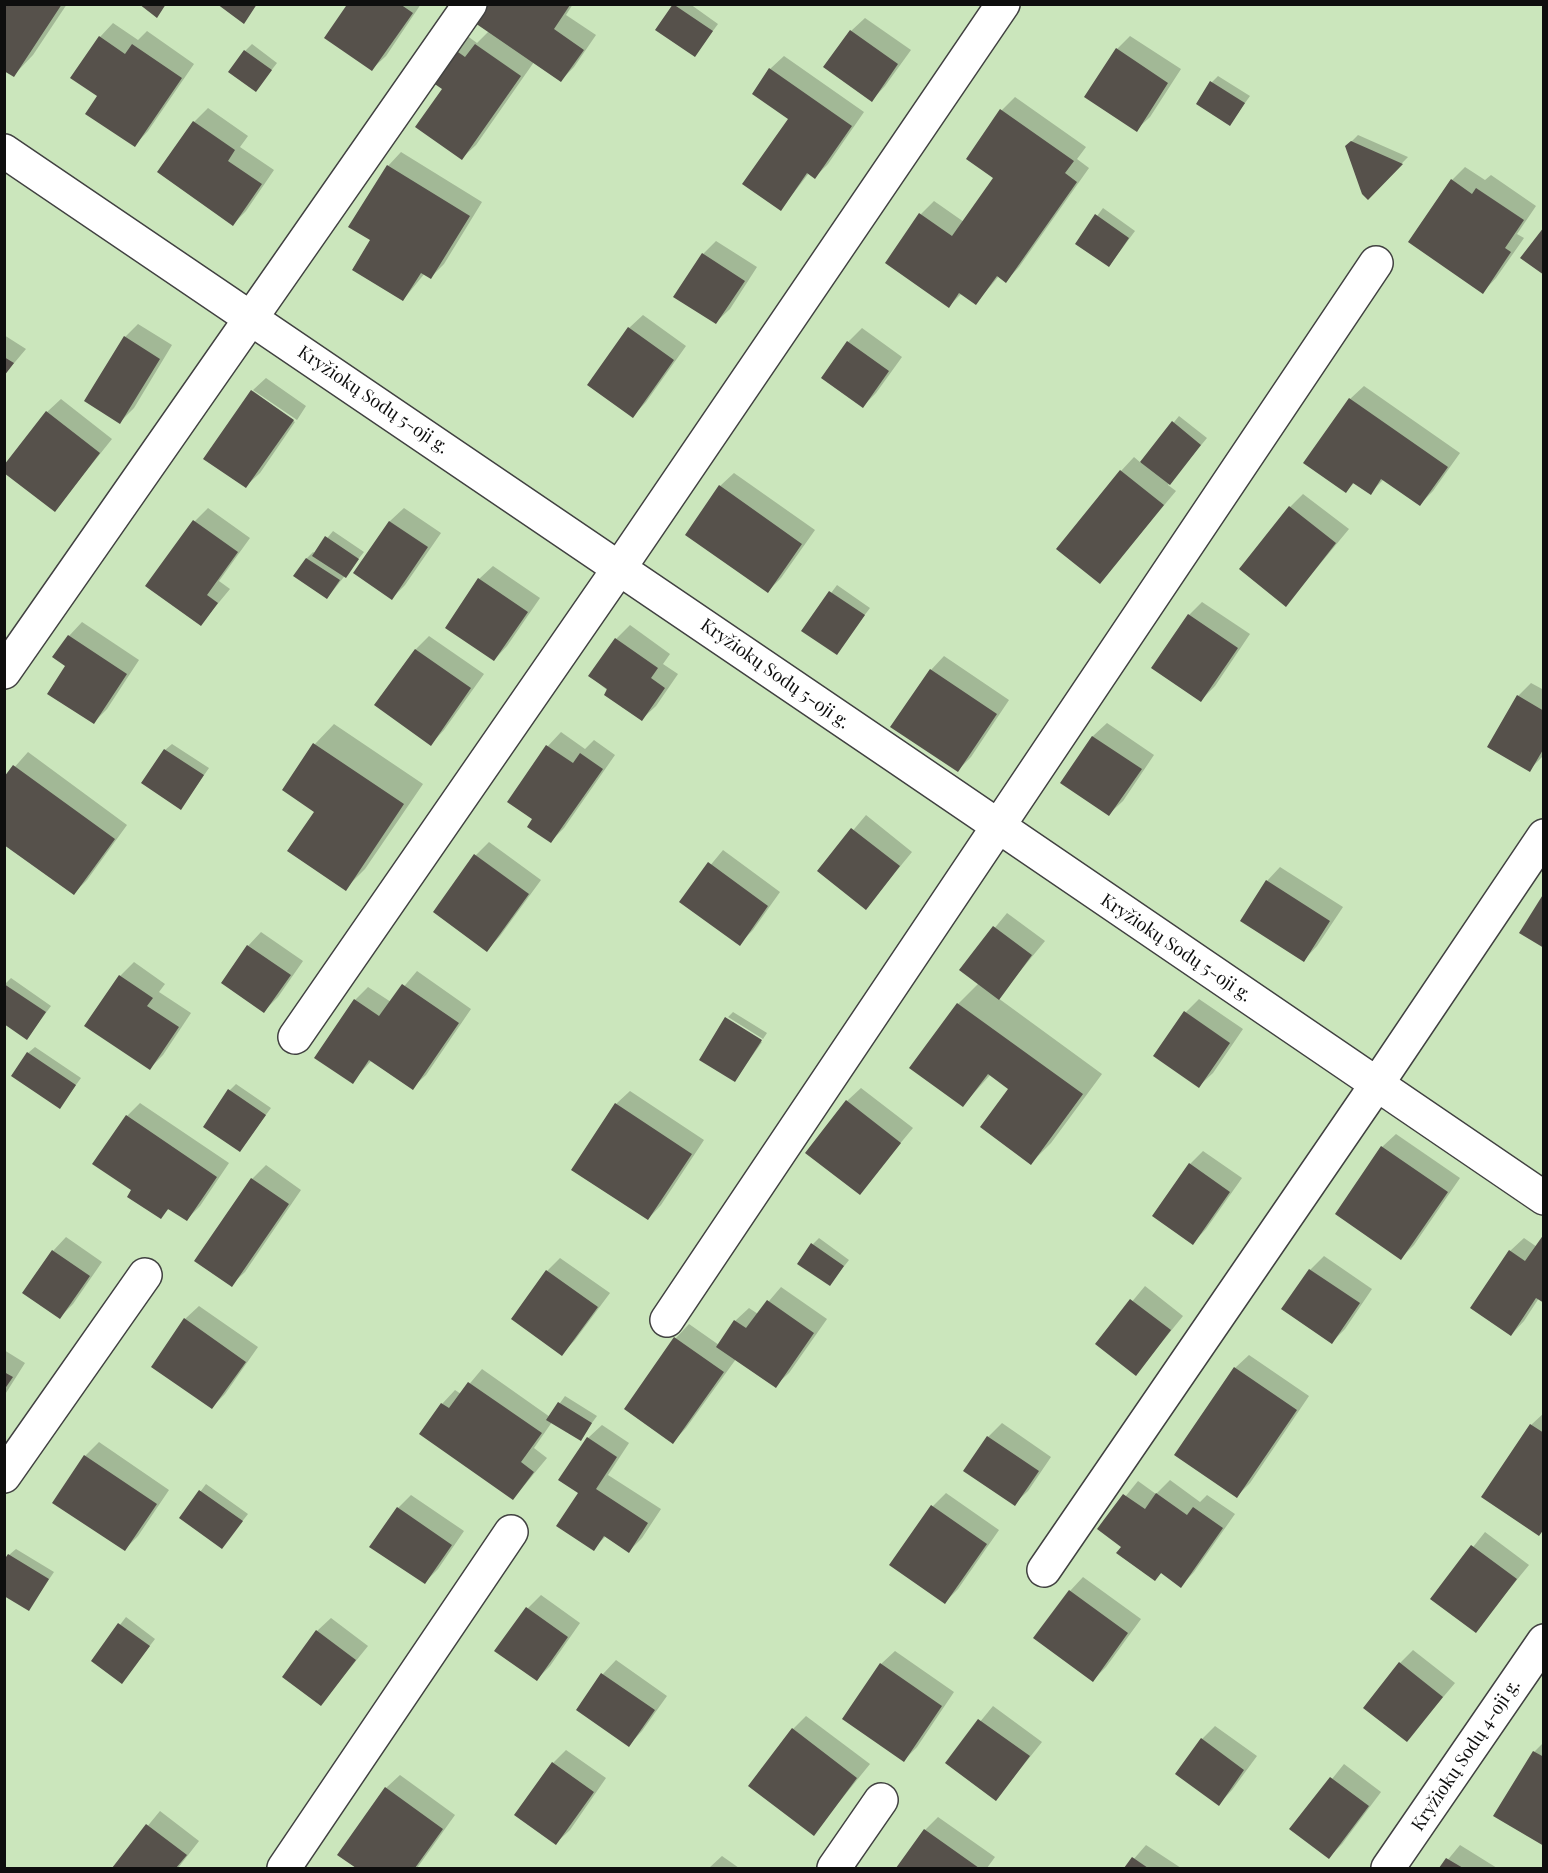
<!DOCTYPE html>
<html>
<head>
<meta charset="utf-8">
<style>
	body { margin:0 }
	#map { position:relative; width:1548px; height:1873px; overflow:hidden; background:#fefdf0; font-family:"Playfair Display",serif }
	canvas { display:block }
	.frame { position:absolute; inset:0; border:6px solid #0e0e0e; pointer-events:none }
</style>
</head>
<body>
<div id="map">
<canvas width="1548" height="1873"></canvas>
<div class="frame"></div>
</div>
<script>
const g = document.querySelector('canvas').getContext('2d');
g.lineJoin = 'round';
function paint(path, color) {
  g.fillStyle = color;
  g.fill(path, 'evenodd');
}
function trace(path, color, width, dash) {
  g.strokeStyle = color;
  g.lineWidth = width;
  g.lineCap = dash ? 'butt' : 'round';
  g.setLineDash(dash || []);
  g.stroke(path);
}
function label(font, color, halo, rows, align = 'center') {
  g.font = font + ' "Playfair Display",serif';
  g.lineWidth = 6;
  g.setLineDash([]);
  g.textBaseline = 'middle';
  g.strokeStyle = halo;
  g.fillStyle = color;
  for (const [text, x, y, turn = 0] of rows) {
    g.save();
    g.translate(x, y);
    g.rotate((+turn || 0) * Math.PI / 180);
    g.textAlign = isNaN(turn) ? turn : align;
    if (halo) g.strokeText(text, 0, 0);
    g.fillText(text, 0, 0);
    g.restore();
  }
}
const green = new Path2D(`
	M5,5H1543V1868H5Z`);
const shadow = new Path2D(`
	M4,4H67L33,55L14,75Z
	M346,4H421L386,56L372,69Z
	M489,4H573L566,15L596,35L574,67L561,80L534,62L476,145L462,158L444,88L431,79L466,35L477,43L489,31L477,23Z
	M675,4H690L718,24L695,55L657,30Z
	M865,18L911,50L885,86L872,100L851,31Z
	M113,23L138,40L147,31L194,64L148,131L135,145L99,95L100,37Z
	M1130,36L1181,69L1150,117L1136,130L1117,49Z
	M252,44L277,63L256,90L245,51Z
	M784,56L864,112L828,164L815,177L809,173L781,209L790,118L770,69Z
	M1218,76L1250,96L1230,124L1212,82Z
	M1015,97L1086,147L1077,159L1089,168L1019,267L1006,281L999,276L976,303L962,293L949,306L921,214L934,201L964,222L995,178L1002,110Z
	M208,108L248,136L240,147L274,170L246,211L233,224L159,172L194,122Z
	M1358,135L1408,157L1368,198L1347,146Z
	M401,152L482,202L444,264L431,277L425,273L403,300L372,240L388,166Z
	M1465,167L1485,180L1491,175L1536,206L1517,234L1524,238L1496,278L1483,292L1452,180Z
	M1103,208L1135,231L1109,266L1077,243Z
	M716,241L757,267L730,309L716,322L703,254Z
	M643,315L686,346L646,402L633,416L629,328Z
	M138,324L172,345L134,408L120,422L125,337Z
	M862,328L902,357L876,393L863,406L823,378L848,342Z
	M4,335L26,349L4,375Z
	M266,378L306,406L297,420L253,390Z
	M1364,386L1460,453L1433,491L1420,504L1384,479L1370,493L1355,482L1346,491L1350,399Z
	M253,391L295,422L260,473L246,486L206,458Z
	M61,399L112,439L55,510L47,412Z
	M1179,416L1207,438L1168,485L1176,491L1100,582L1121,471L1134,457L1141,463Z
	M734,473L815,530L781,578L768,591L720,486Z
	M1303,494L1349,529L1286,605L1290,507Z
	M208,508L250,538L219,581L230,589L201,624L147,585L195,521Z
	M404,508L441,533L405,585L392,598L355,573L390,521Z
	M333,531L364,552L327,598L295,576L307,558L313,552L315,553Z
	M493,566L540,598L507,646L494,660L479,579Z
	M837,585L870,608L836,653L803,631Z
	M1202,602L1250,634L1215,686L1201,700L1189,615Z
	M82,622L139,660L107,709L94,722L67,665L69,636Z
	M630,625L670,654L663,664L678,674L656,706L642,719L590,676L616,639Z
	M429,636L484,674L444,730L431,744L376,705L416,649Z
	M944,656L1009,700L971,757L958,770L931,670Z
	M1531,683L1544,690V755L1529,770L1518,696Z
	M1107,723L1154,755L1123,801L1109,814L1062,783L1093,736Z
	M334,724L423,784L365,869L345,889L316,811L315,744Z
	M561,732L585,749L594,740L615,755L564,828L551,841L534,819L509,802L548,746Z
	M172,744L209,768L181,808L165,750Z
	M28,752L127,825L87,880L74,893L4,779Z
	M866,815L912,852L866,908L819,871Z
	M489,842L541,880L500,936L487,950L476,855Z
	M723,850L780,892L753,930L739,944L681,901Z
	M1280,867L1343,907L1317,946L1304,960L1242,921L1267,881Z
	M1007,913L1045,941L998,998L1102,1074L1051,1143L1031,1163L1010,1089L991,1074L963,1105L958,1004L979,983L961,969Z
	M261,932L303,961L278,997L264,1011L248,946Z
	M134,962L165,984L159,992L191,1013L163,1055L150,1068L87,1026L120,976Z
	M417,971L471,1009L426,1075L412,1088L372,1060L352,1082L355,1000L368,987L391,1002Z
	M11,978L51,1006L27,1038L4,985Z
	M1199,999L1243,1029L1213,1073L1199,1086L1186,1012Z
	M733,1012L767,1033L763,1039L728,1017Z
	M726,1019L762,1042L735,1080Z
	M35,1047L81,1078L60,1107L28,1053Z
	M236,1084L271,1108L240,1150L230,1090Z
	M861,1088L913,1128L859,1193L847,1101Z
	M630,1091L704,1140L661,1205L648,1219L616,1104Z
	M140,1103L229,1163L200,1206L187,1219L170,1208L160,1217L134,1190L127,1116Z
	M1396,1134L1460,1178L1414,1245L1401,1258L1382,1147Z
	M1203,1151L1242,1178L1206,1229L1193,1243L1190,1164Z
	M266,1165L301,1190L245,1272L231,1285L196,1261L252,1179Z
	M66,1237L102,1262L73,1304L60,1317L24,1292L53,1251Z
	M819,1238L849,1260L830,1284L813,1244Z
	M1524,1238L1537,1247L1539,1298L1524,1321L1511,1335L1510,1251Z
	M1324,1256L1372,1289L1345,1329L1332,1342L1283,1309L1310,1270Z
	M560,1258L610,1293L575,1340L562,1354L547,1271Z
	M1145,1286L1183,1316L1136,1374L1097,1344Z
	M781,1287L827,1319L789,1373L775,1386L736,1359L686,1428L673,1442L626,1409L676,1338L689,1324L719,1345L735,1321L749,1308L758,1314Z
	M199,1306L258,1347L225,1394L212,1407L185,1319Z
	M4,1350L25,1363L4,1396Z
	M1249,1355L1309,1396L1250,1483L1237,1496L1235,1368Z
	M482,1369L550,1417L565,1396L597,1416L580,1439L552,1422L534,1448L547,1458L513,1499L442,1404L455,1390L461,1394Z
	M1544,1413V1529L1531,1425Z
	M1002,1423L1051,1457L1028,1491L1014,1504L965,1471L988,1437Z
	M602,1425L629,1443L608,1475L661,1509L642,1538L629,1551L606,1536L593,1549L580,1493L588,1438Z
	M99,1442L169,1490L138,1536L125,1549L54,1503L85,1456Z
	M1170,1480L1200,1502L1207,1495L1235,1514L1194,1572L1181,1586L1162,1572L1155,1579L1123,1547L1099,1529L1138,1481L1156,1494Z
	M206,1484L248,1514L222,1547L181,1518Z
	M946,1493L999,1530L958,1589L945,1602L933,1506Z
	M411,1495L464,1531L438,1569L424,1583L398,1508Z
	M1485,1532L1529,1565L1475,1631L1432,1599Z
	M16,1549L54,1572L29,1609L9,1555Z
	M1083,1577L1141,1619L1106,1667L1093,1680L1070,1591Z
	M541,1595L580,1623L550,1666L537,1679L497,1651L528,1608Z
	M126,1617L155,1639L122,1682L93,1660Z
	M331,1618L368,1646L321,1704L317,1631Z
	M1413,1650L1455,1683L1407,1740L1400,1663Z
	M895,1651L954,1692L917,1747L904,1760L881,1664Z
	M616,1660L667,1696L642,1731L629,1745L578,1710L603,1674Z
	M993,1706L1042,1742L996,1799L947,1762Z
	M806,1716L870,1764L813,1834L793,1729Z
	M1215,1726L1257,1756L1232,1790L1219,1804L1202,1739Z
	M1544,1742V1844L1534,1752Z
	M566,1750L606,1778L570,1830L556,1843L553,1763Z
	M1344,1764L1381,1792L1342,1844L1329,1857L1292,1829Z
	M400,1775L455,1815L417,1868H358L339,1855L386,1788Z
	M160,1811L199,1841L178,1868H113Z
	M938,1817L995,1857L987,1868H898L925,1830Z
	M1146,1845L1181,1868H1126Z
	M1460,1845L1497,1868H1441Z
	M722,1856L739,1868H709Z`);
const building = new Path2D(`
	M4,4H62L14,77L4,71Z
	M139,4H166L157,18Z
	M217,4H257L244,24Z
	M343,4H400L413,13L372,71L324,38L346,6Z
	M673,4L713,31L695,57L655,30Z
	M488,5H570L554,29L584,50L561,82L475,23Z
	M850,30L898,64L872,102L823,67Z
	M99,36L125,54L132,44L182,78L135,147L85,114L97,96L70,78Z
	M475,44L521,76L462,160L415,127L442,89L429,80L451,47L465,57Z
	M1116,48L1168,83L1137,132L1084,97Z
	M244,50L272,70L256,92L228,72Z
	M769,68L852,126L815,179L807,173L781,211L742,184L788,119L752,94Z
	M1210,81L1245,103L1230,126L1196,104Z
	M1000,109L1074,161L1065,173L1077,182L1006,283L997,276L976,305L959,293L949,308L885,263L919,213L952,236L993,178L966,159Z
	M193,121L235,150L228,161L262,184L233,226L157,172Z
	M1351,141L1403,164L1368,200L1362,194L1345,146Z
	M387,165L470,216L431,279L421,273L403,301L352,270L370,240L348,227Z
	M1451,179L1472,194L1476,188L1524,220L1505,248L1511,252L1483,294L1408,242Z
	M1095,214L1129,238L1109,267L1075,244Z
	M1544,227V275L1520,258Z
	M702,253L745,281L716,324L673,297Z
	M628,327L674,360L633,418L587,385Z
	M124,336L160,359L120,424L84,401Z
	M847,341L889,371L863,408L821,378Z
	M4,357L14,363L4,376Z
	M251,390L294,420L246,488L203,459Z
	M1349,398L1448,467L1420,506L1381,479L1371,495L1353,483L1346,493L1303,463Z
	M46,411L100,453L55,512L4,473V465Z
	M1172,421L1201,445L1170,485L1140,462Z
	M1120,470L1164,505L1100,584L1056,549Z
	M719,485L802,544L768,593L685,535Z
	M1289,506L1336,543L1286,607L1239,569Z
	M193,520L238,552L207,595L218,603L201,626L145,586Z
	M389,521L428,547L392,600L353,573Z
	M325,536L359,559L346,578L312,556Z
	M306,558L340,580L327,599L293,576Z
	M478,578L528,612L494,661L445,628Z
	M829,591L865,615L837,655L801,631Z
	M1188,614L1238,648L1201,702L1151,668Z
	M68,635L127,674L94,724L47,694L65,666L52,657Z
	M615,638L658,668L651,678L665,688L642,721L604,695L607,689L588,676Z
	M415,649L471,688L431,746L374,705Z
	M930,669L997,714L958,772L890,727Z
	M1517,695L1544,711V748L1530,772L1487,747Z
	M1092,736L1142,769L1109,816L1060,783Z
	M313,743L404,804L346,891L287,851L314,812L282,790Z
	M546,745L573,763L580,753L603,769L551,843L527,827L532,819L507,802Z
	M164,749L204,775L181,810L141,783Z
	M13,765L115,839L74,895L4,845V777Z
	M851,828L900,866L866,910L817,871Z
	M474,854L529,894L487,952L433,912Z
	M708,862L768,906L740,946L679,902Z
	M1266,880L1330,921L1304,962L1240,921Z
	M1544,893V948L1519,933Z
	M993,926L1032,955L999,1000L959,970Z
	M247,945L291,975L264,1013L221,983Z
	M119,975L153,998L147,1006L179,1027L150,1070L84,1026Z
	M4,984L46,1012L27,1040L4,1024Z
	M402,984L459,1023L413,1090L369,1060L353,1084L314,1058L354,999L379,1016Z
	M957,1003L1083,1094L1031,1165L980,1127L1008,1089L988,1074L963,1107L909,1068Z
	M1184,1011L1230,1043L1199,1088L1153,1056Z
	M725,1017L762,1040L735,1082L699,1060Z
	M27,1052L76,1085L60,1109L11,1076Z
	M228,1089L266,1115L240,1152L203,1127Z
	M846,1100L901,1143L860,1195L805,1153Z
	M615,1103L692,1154L648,1220L571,1170Z
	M126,1115L217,1177L187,1221L168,1209L161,1219L127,1197L131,1190L92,1164Z
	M1381,1146L1448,1192L1401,1260L1335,1214Z
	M1189,1163L1230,1192L1193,1245L1152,1216Z
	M251,1178L289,1204L232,1287L194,1261Z
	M1544,1234V1303L1536,1298L1511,1336L1470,1308L1509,1250L1525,1261Z
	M811,1243L844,1266L830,1286L797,1264Z
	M52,1250L90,1276L60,1319L22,1293Z
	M1309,1269L1360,1303L1332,1344L1281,1309Z
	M546,1270L598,1307L562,1356L511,1319Z
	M1130,1299L1171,1330L1136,1376L1095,1344Z
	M767,1300L814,1333L776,1388L716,1347L734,1320L746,1328Z
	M184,1318L246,1362L212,1409L151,1367Z
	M674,1337L724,1372L673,1444L624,1409Z
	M1234,1367L1297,1410L1237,1498L1174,1455Z
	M4,1372L13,1377L4,1390Z
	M468,1382L542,1433L521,1462L534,1472L513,1500L419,1434L441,1403L449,1408Z
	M558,1402L592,1423L581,1441L546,1420Z
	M1530,1424L1544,1433V1529L1539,1536L1481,1497Z
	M987,1436L1039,1471L1015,1506L963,1471Z
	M587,1437L617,1457L596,1489L648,1523L629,1553L604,1536L594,1551L556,1526L578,1493L558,1480Z
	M84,1455L157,1504L125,1551L52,1503Z
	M199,1490L243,1521L222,1549L179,1518Z
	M1156,1493L1187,1515L1193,1507L1223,1528L1181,1588L1161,1573L1155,1581L1116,1553L1121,1547L1097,1529L1123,1494L1145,1509Z
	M931,1505L987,1544L945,1604L889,1565Z
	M397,1507L452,1545L425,1584L369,1547Z
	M1471,1545L1517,1579L1476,1633L1430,1599Z
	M8,1554L49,1579L29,1611L4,1596V1560Z
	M1069,1590L1128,1633L1093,1682L1033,1638Z
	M526,1607L568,1637L537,1681L494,1651Z
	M118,1623L150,1646L122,1684L91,1661Z
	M316,1630L356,1660L321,1706L282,1677Z
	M1399,1662L1443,1697L1407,1742L1363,1708Z
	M880,1663L942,1706L904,1762L842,1719Z
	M601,1673L655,1710L629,1747L576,1710Z
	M978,1719L1030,1756L996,1801L945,1763Z
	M792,1728L857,1778L814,1836L748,1786Z
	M1201,1738L1244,1770L1219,1806L1175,1774Z
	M1533,1751L1544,1757V1846L1493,1816Z
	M552,1762L594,1792L556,1845L514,1815Z
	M1330,1777L1369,1806L1329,1859L1289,1829Z
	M385,1787L443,1829L415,1868H356L337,1855Z
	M146,1824L187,1855L176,1868H112Z
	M924,1829L979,1868H896Z
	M1132,1857L1148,1868H1124Z
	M1446,1858L1463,1868H1439Z`);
const minor = new Path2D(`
	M4,151C519,499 1031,848 1544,1198
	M4,672L470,4
	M295,1037L620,567L1003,4
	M667,1320L1376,263
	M4,1476L145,1275
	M1044,1570L1377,1084L1544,836
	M284,1868L511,1532
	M834,1868L881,1800
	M1388,1868L1544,1641`);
const streetNames = [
	["Kryžiokų Sodų 5-oji g.",373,400,34],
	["Kryžiokų Sodų 5-oji g.",775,674,35],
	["Kryžiokų Sodų 5-oji g.",1176,948,34],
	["Kryžiokų Sodų 4-oji g.",1466,1755,-56]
];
paint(green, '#cbe6bc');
paint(shadow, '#0003');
paint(building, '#56514b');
trace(minor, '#414141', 36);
trace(minor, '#fff', 33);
label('18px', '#0e0e0e', '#fff', streetNames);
</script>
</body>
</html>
